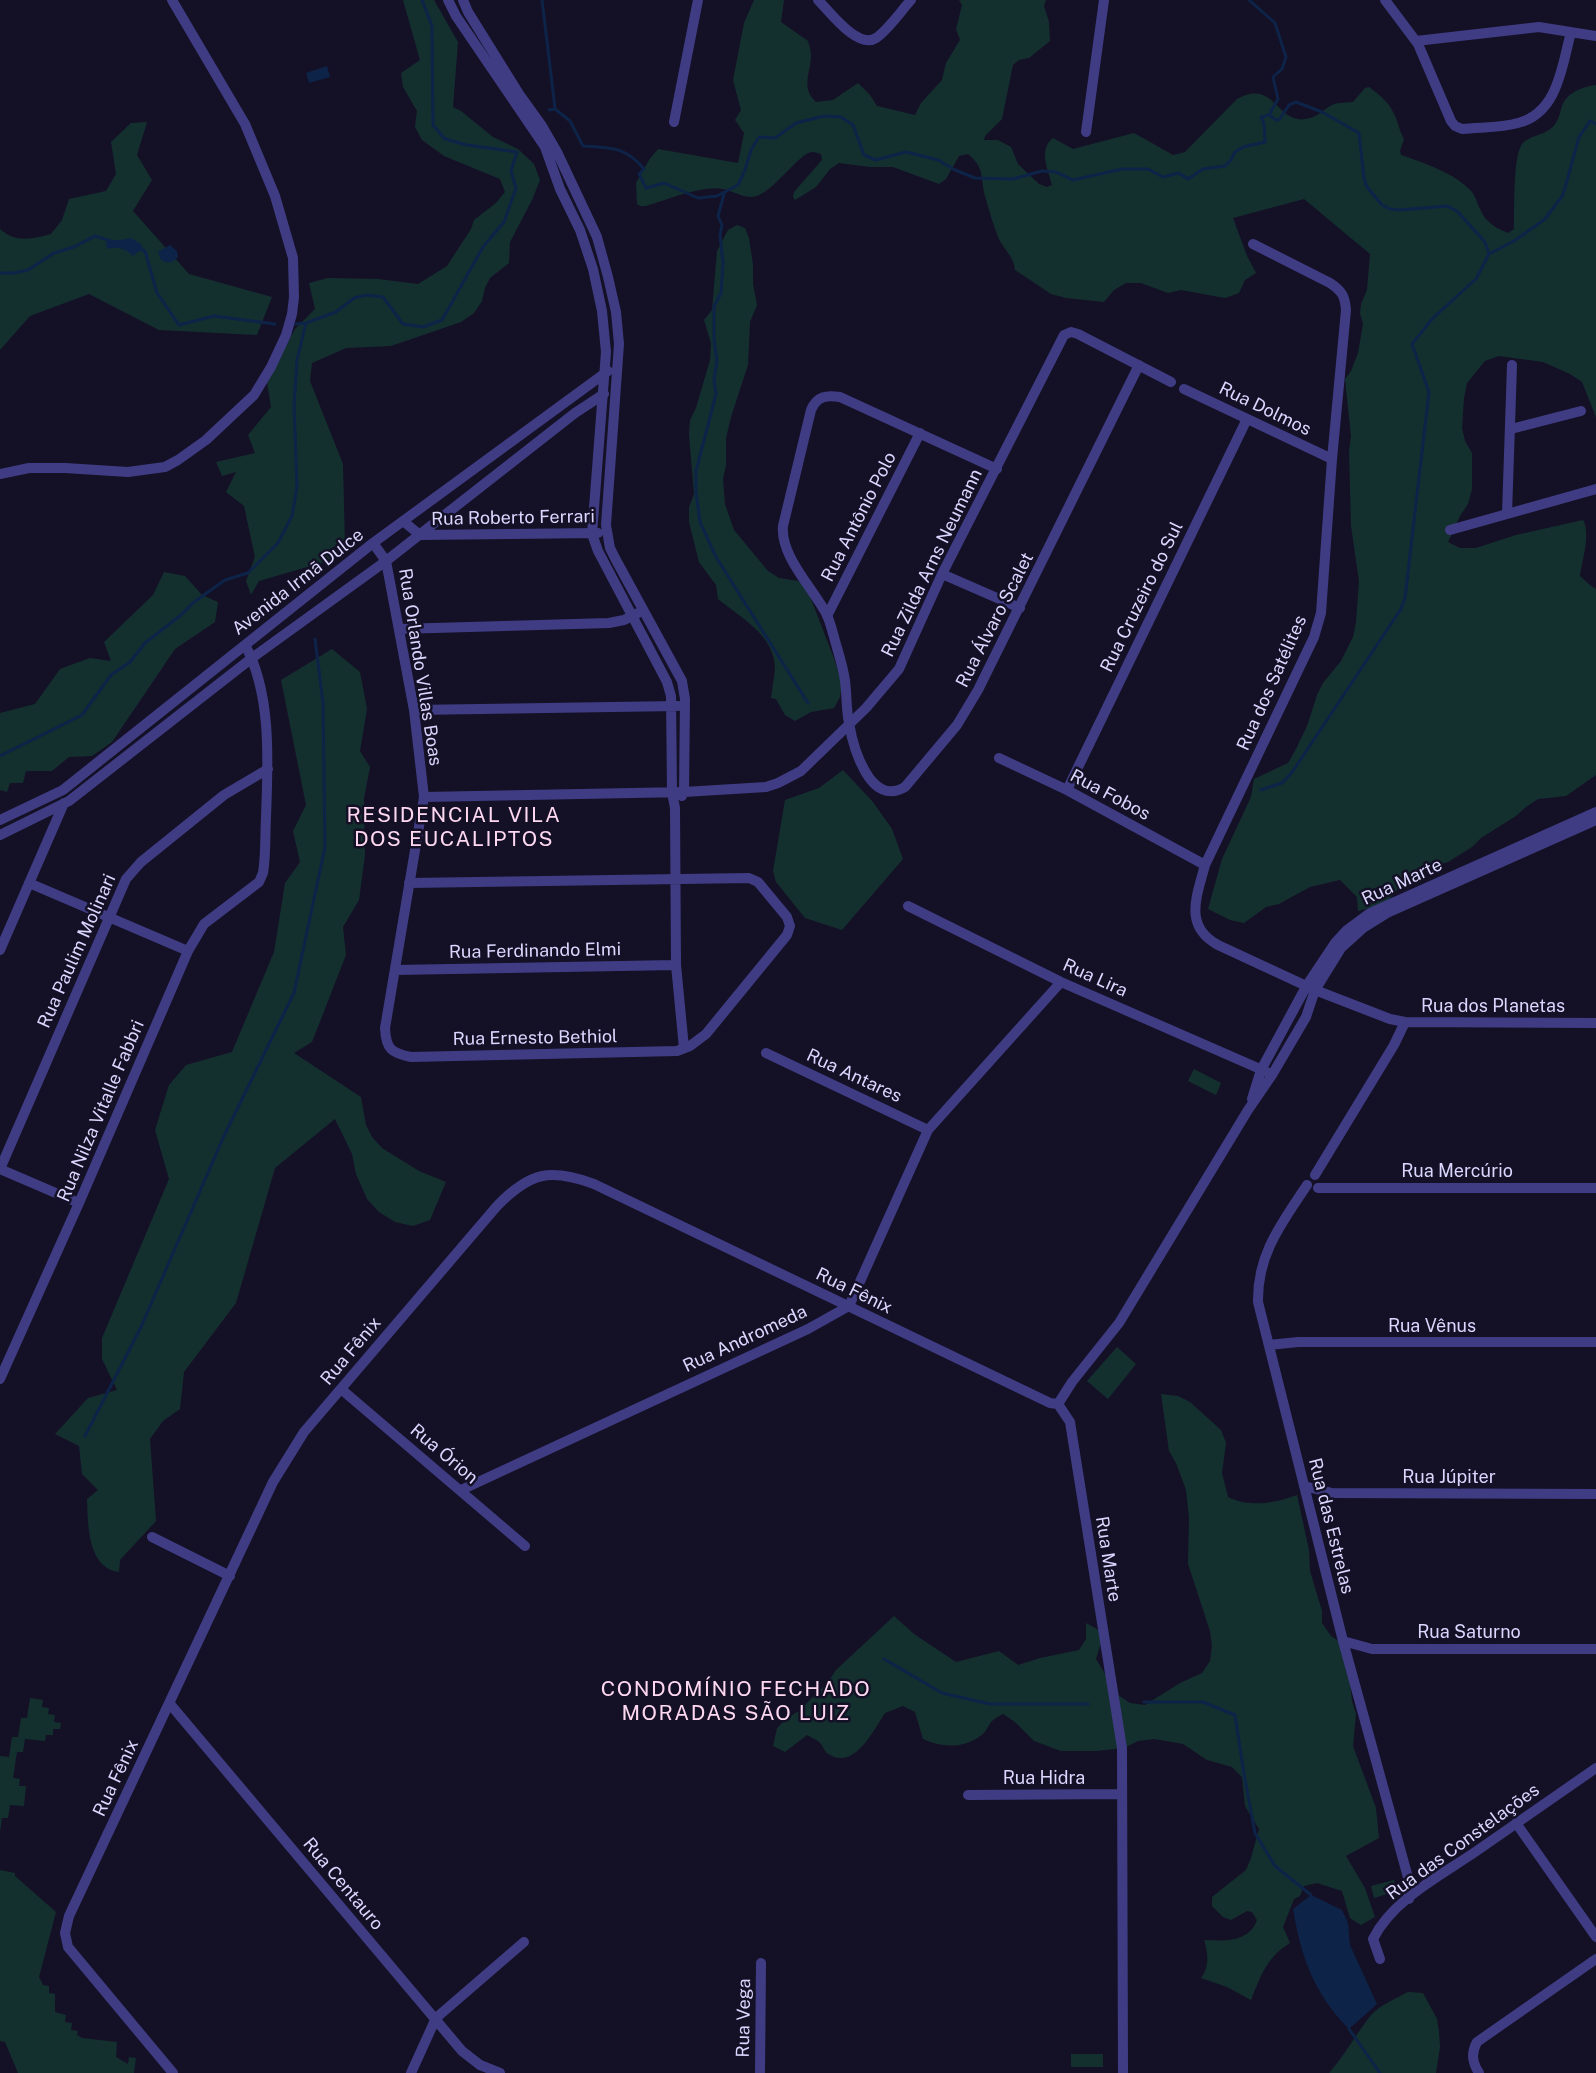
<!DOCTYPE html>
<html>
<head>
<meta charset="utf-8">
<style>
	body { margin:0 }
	canvas { display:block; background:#141026 }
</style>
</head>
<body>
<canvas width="1596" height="2073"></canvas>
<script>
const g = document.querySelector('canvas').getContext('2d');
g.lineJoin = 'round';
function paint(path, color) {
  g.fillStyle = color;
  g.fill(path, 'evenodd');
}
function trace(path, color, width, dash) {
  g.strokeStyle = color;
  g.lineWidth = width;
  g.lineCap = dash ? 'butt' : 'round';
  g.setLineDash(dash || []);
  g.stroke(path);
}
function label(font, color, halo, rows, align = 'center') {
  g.font = font + ' "Public Sans",sans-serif';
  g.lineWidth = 5;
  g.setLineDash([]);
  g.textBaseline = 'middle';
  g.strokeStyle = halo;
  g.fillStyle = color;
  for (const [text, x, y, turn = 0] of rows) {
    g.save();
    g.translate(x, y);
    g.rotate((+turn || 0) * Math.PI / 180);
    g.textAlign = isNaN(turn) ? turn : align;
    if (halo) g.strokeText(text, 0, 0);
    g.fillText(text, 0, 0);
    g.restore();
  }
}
const green = new Path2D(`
	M403,0H434L458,42L453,107L461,111L493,137L518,149L534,164L540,180L532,200L510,242L509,263L490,278L485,288L482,301L474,313L461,322L391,346L346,348L312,363L310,381L343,464L345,546L331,560L259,581L251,595L246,581L255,557L244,506L226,492L236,472L222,476L216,462L255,453L248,435L271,407L267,382L295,329L315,309L309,283L328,278L378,279L418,284L447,266L471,229L474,220L496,203L505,192L500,179L444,156L422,140L415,127L417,111L403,87L401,73L420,60Z
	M754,0H784L781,22L808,41C809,45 811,51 811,55C811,73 800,87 816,102L833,100L858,83L870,95L877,106L915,115L921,103L942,80L946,63L960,40L956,29L962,5L959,0H1046L1044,6L1049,22L1050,41L1029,58L1019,60L1013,65L1002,119L985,136L984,140H998L1011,147L1018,164L1039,184L1047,187L1052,185C1048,169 1038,150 1053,138L1073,149L1134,133L1173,155L1185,152L1237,99C1275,78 1276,124 1306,119C1316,118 1322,111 1330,106C1336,102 1346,103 1353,102L1365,88L1369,87C1378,94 1388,101 1393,112C1398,120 1399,131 1404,139L1400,151L1401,155C1424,163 1455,173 1472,192C1476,197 1477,203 1480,209C1485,222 1496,228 1508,233L1514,229C1515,212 1512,151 1524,142C1534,134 1548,135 1556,123C1559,118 1560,112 1562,106C1566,93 1584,86 1596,85V417L1582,382L1570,374L1543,362L1499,356L1485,361L1467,383L1464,398L1462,428L1465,441L1472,453V489L1468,504L1460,516L1448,542L1460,548H1476L1516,535L1583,520C1591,533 1582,561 1580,576L1590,585L1596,589V775L1566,796L1538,799L1526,807L1516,816L1481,838L1472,847L1448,862L1412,873L1385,904L1358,911L1357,897L1340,880L1310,887L1279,904L1266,907L1244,923L1230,920L1208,909L1222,859L1251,797L1254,779L1288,763L1295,751L1307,726L1317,695L1323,683L1341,661L1353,637L1356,622L1359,581L1351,526L1349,451L1351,436L1345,379L1351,371L1358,353L1363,324L1360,313L1361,304L1367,290L1370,254L1304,199L1233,218L1247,256L1256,273L1245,280L1239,293L1225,298L1181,290L1168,293L1141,283H1126L1114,290L1104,302L1066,298L1051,294L1015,270C1014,256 1003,249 998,237C993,224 989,210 985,196C980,178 986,169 968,154L959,156L946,179L939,184L893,167H870L839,163L830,169L816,187L795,200L793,197L794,192L822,160L821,154C818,153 815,152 812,152C801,152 776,188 759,195C746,201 735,191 723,189C702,185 667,200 646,206H640L637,204L636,183L649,160L658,149L738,163L744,133L735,120L741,110L733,80L744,23Z
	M147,122L137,155L152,180L133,211L189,274L272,297L257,335L159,330L89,294L30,316L0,350V229C15,243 33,239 51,234L62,220L69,199L106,191L116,174L111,142L131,123Z
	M737,225L745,228L749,238L753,265V284L757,305L750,322L748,365L731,417L726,438V465L723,479L725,504L734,530L768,571L779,578L798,581L806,586L835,661L842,685L840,697L834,708L811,712L795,721L785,715L776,699L771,698C772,688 774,679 775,669C775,635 741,618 718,599L716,585L699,562L689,522V507L694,494L689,435L690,420L696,408L710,360L711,343L704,320L712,310L717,251L728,230Z
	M164,572L185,576L202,595L218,602L215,622L175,649L112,742L92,756L69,757L52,771H26L23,783H10L7,792L0,790V713L35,704L60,669L90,658L111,661L104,642L153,595Z
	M332,649L360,672L367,709L360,751L370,767L364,798L365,855L359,900L343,927L346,955L312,1042L294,1053L361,1097L366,1125L372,1137L382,1148L419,1171L446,1182L430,1220L413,1226L395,1222L379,1212L367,1199L356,1174L352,1154L335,1119L275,1168L236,1303L184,1372L180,1409L163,1421L150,1439L156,1521L120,1560L119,1572C87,1568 88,1522 87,1499L98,1490L82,1474L79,1446L55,1434L88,1398L117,1390L102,1359V1338L169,1179L155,1130L169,1085L186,1065L232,1052L274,952L285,883L300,862L293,831L306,805L281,680Z
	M843,770L873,802L892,829L903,859L842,930L805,918L776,882L773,871L785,800L819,788Z
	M1194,1069L1221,1083L1216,1095L1188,1081Z
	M1117,1347L1136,1364L1108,1399L1087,1381Z
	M1161,1394L1178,1396L1190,1402L1221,1430L1226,1443L1222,1473L1228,1497C1250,1508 1275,1503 1297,1495L1309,1550L1310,1571L1322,1611V1623L1331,1636L1344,1645L1349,1672L1352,1701L1356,1714L1353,1746L1376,1808L1379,1838L1346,1856L1365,1888L1375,1917L1361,1925L1350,1918L1342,1891L1317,1883L1304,1886L1300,1896L1294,1899L1283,1927L1290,1943C1267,1957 1261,1975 1251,2000L1227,1987L1201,1978C1210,1967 1208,1952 1204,1940C1223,1941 1249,1943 1257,1920L1252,1912L1247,1911L1231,1920L1223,1917L1212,1906V1897L1246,1870L1251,1858L1259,1829L1245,1806L1242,1777L1232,1767L1207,1760L1183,1744L1154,1739L1138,1741L1124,1748L1096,1751H1061L1034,1741L1015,1722L1003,1714C999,1716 994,1719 991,1722C988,1726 986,1731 983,1734C965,1749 942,1748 923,1739L915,1712L903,1706L885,1713C874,1729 854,1773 827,1753C824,1751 823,1745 819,1742C816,1739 810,1737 807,1735L785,1752L773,1746L777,1728L787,1718L799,1711L828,1682L836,1670L894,1616L914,1634L956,1662L999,1651L1018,1665L1040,1658L1079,1650L1086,1639V1623L1104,1633L1096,1659L1118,1695L1130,1703L1145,1705L1180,1683L1202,1673L1210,1661L1212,1646L1210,1631L1188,1564L1189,1518L1186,1490L1176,1463L1169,1451Z
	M30,1698L43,1700L42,1707L49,1708L48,1714L55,1715L54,1722L61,1723L60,1729H53V1735H46L45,1741L25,1739L23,1752H17L13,1778L20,1779L19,1786H26L24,1806L10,1805L8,1818H2L0,1832V1756L9,1757L12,1737H18L21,1718H27Z
	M0,1870L15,1873V1876L56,1912L39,1977L43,1985L49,1986V1993L55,1994V2012L66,2015L65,2022L72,2023L71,2030L78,2031L77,2035L82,2038L117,2042L116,2057L128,2064L129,2057L136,2058L134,2073H18L5,2042L0,2041Z
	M1394,1880L1397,1891L1374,1898L1371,1886Z
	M1408,1992L1423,1993L1437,2019L1439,2032L1440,2047L1436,2073H1329C1345,2055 1356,2034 1371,2015C1380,2005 1397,1998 1408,1992Z
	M1071,2054H1103V2067H1071Z`);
const water = new Path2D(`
	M327,66L330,77L309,83L306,73Z
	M131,238L141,244L143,248L133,256C126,249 118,246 108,249L106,245L107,240H121Z
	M170,245L177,251L178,257C173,263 168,264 161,260L158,252Z
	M1311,1895L1342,1910L1348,1923L1350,1945L1377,2004L1349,2029C1314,1994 1301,1957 1293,1909Z`);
const stream = new Path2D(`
	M542,0L555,108
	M1249,0L1275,23L1286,57L1282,69L1273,77L1278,99L1269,115
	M549,110L555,109L570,121L583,146C610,148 625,146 644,169L639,174L646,188L664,183L698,198L717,196L738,185L745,170L751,150L759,137L775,138L796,123L824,116L841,117L853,125L864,155L876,160L906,152L938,160L955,170L975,178L1013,179L1042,171L1056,172L1073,180L1122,169H1148L1163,177L1179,173L1188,179L1203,169L1225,166L1231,160L1235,152L1243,147L1265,142L1264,123L1261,117L1269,115L1276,120H1279L1289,105L1296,102L1322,112L1359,133L1364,178L1367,187L1382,205L1390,209L1399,210L1447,206L1457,211L1485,242L1489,254
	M724,194L718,216L722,225L720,235L723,263L721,293L714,306V340L717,361L714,380L716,394L696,471V492L700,522L716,557L808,703
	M138,249L145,251L157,293L179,325L214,316L275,324
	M0,273H14L28,270L54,253L74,247L95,236L111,241
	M296,324L306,323L336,312L354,298L366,295L383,297L403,324L423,327L442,320L483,247L504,222L516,188L511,171L517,152L467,145L445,139L433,125L432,26L422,0
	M0,756L82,715L111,675L130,662L145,643L181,615L194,602L225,580L248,573L278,543L292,516L297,487L294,405L297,360L306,323
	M1261,790L1282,783L1293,771L1401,609L1405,598L1429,392L1412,344L1433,318L1476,279L1489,254L1514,241L1545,219L1563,195L1579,137L1590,121L1596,124
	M85,1436L141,1327L223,1138L294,993L325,847L323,703L315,639
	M884,1659L942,1693L990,1704H1088
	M1144,1702H1203L1235,1715L1244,1774L1255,1833L1275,1866L1311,1895
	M1349,2029L1380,2073`);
const minor = new Path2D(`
	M448,0L456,16L545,147L560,189L580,230L593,269L602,311L606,352L592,534L598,551L667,682L671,696L672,792L675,808L676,965L684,1048
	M463,0L468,12L519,94L542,126L557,152L597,237L608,277L616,312L619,344L606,525L610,548L616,560L682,681L685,699L684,792L682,796
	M818,0C830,12 858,50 876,38C888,30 901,11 911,0
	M1385,0L1418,44L1451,121L1455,126L1462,129C1480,127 1501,128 1518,123C1558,113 1562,66 1571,32
	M1416,41L1539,27L1596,36
	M674,122L698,0
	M1086,132L1104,0
	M1253,244L1330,283C1342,291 1345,296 1346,310L1332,459L1321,613L1314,637L1205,865C1197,896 1183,926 1218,945L1315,990L1390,1019L1405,1022L1596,1023
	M1184,389L1332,459
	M1511,429L1581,411
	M997,469L840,397C826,395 817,396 811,410L783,526C780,556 813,588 827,615C830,622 832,630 834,637C838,652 843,666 845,681C847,695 846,709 849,723C853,747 870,808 905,787L957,725L978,690L1139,365
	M0,474L29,468H65L128,472L165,467L178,460L206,440L254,395L271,367L286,335L292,314L294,297L293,258L275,196L245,124L172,0
	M1507,514L1512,365
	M403,521L420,535L598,533
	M1450,530L1596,489
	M373,543L386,561L414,710L424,797L385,1028C386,1049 391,1053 411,1057L677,1051L690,1046L706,1034L787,935L790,926L787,917L758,882L749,878L409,883
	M942,574L1020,608
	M827,616L920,433
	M399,629L609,623L624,620L638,613
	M414,710L678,706
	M999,758L1067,790L1205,865
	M1067,790L1247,419
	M424,797L684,792L766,787L778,783L801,771L866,708L899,669L942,574L1064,335L1071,332L1078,334L1171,382
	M0,820L63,790L373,543L608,371
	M0,835L69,801L252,658L386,561L575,413L604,394
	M29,883L188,951
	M908,906L1061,982L1267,1072
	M0,950L64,803
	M395,970L676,965
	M766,1053L928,1130
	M1252,1099L1261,1070L1307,985L1335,943L1347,930L1370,913L1596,812
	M0,1169L126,879L141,862L224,795L268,769
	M0,1169L79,1203
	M1315,1175L1394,1045L1405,1022
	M1307,1185C1282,1223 1257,1254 1258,1302L1343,1641L1409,1881V1899
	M1318,1188H1596
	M1269,1345L1298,1342H1596
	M0,1379L79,1203L188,951L204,924L259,882L263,873C266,855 265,836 266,817C268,763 272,694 245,645
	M341,1389L525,1546
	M1058,1404L1072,1382L1119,1323L1248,1110L1272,1075L1306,1017L1315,990L1341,948L1363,928L1387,913L1596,820
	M1058,1404L1070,1422L1122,1748L1123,2073
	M1304,1486L1332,1493L1596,1494
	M461,1490L808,1329L849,1306L928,1130L1061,982
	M152,1537L230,1576
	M1343,1641L1372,1649H1596
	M170,1704L462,2051L480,2065L500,2073
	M968,1795L1121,1794
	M1516,1823L1596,1937
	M1380,1959L1373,1939C1393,1899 1442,1875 1478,1850C1517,1823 1557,1795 1596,1768
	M173,2073L68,1947L65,1933L69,1916L273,1482L304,1432L497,1206C530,1172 550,1168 594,1184L1050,1403L1058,1404
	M411,2073L436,2018L524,1942
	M760,2073L761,1963
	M1479,2073C1472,2062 1471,2053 1477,2042L1596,1959`);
const streetNames = [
	["Rua Dolmos",1265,409,26],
	["Rua Antônio Polo",859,517,-63],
	["Rua Roberto Ferrari",513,518,-1],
	["Rua Zilda Arns Neumann",932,563,-64],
	["Avenida Irmã Dulce",298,582,-38],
	["Rua Cruzeiro do Sul",1142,597,-64],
	["Rua Álvaro Scalet",995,620,-63],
	["Rua Orlando Villas Boas",420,667,81],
	["Rua dos Satélites",1272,683,-66],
	["Rua Fobos",1110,795,28],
	["Rua Marte",1402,882,-25],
	["Rua Paulim Molinari",77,951,-66],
	["Rua Ferdinando Elmi",535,951,-1],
	["Rua Lira",1095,978,24],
	["Rua dos Planetas",1493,1006],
	["Rua Ernesto Bethiol",535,1038,-1],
	["Rua Antares",854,1076,25],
	["Rua Nilza Vitalle Fabbri",101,1111,-67],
	["Rua Mercúrio",1457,1171],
	["Rua Fênix",854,1291,26],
	["Rua Vênus",1432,1326],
	["Rua Andromeda",745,1339,-25],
	["Rua Fênix",351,1351,-50],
	["Rua Órion",444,1454,40],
	["Rua Júpiter",1449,1477],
	["Rua das Estrelas",1331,1526,76],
	["Rua Marte",1108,1559,81],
	["Rua Saturno",1469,1632],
	["Rua Fênix",116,1778,-65],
	["Rua Hidra",1044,1778],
	["Rua das Constelações",1463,1842,-36],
	["Rua Centauro",343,1884,50],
	["Rua Vega",744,2018,-89]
];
const quarterNames = [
	["RESIDENCIAL VILA",454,816],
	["DOS EUCALIPTOS",454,840],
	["CONDOMÍNIO FECHADO",736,1690],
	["MORADAS SÃO LUIZ",736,1714]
];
paint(green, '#13302f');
paint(water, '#0d2348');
trace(stream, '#0d2348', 3);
trace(minor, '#3f3c84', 10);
label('18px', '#dbd6fe', '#141026', streetNames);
g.letterSpacing = '1.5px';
label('21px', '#fed8f0', '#141026', quarterNames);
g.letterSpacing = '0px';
</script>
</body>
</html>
